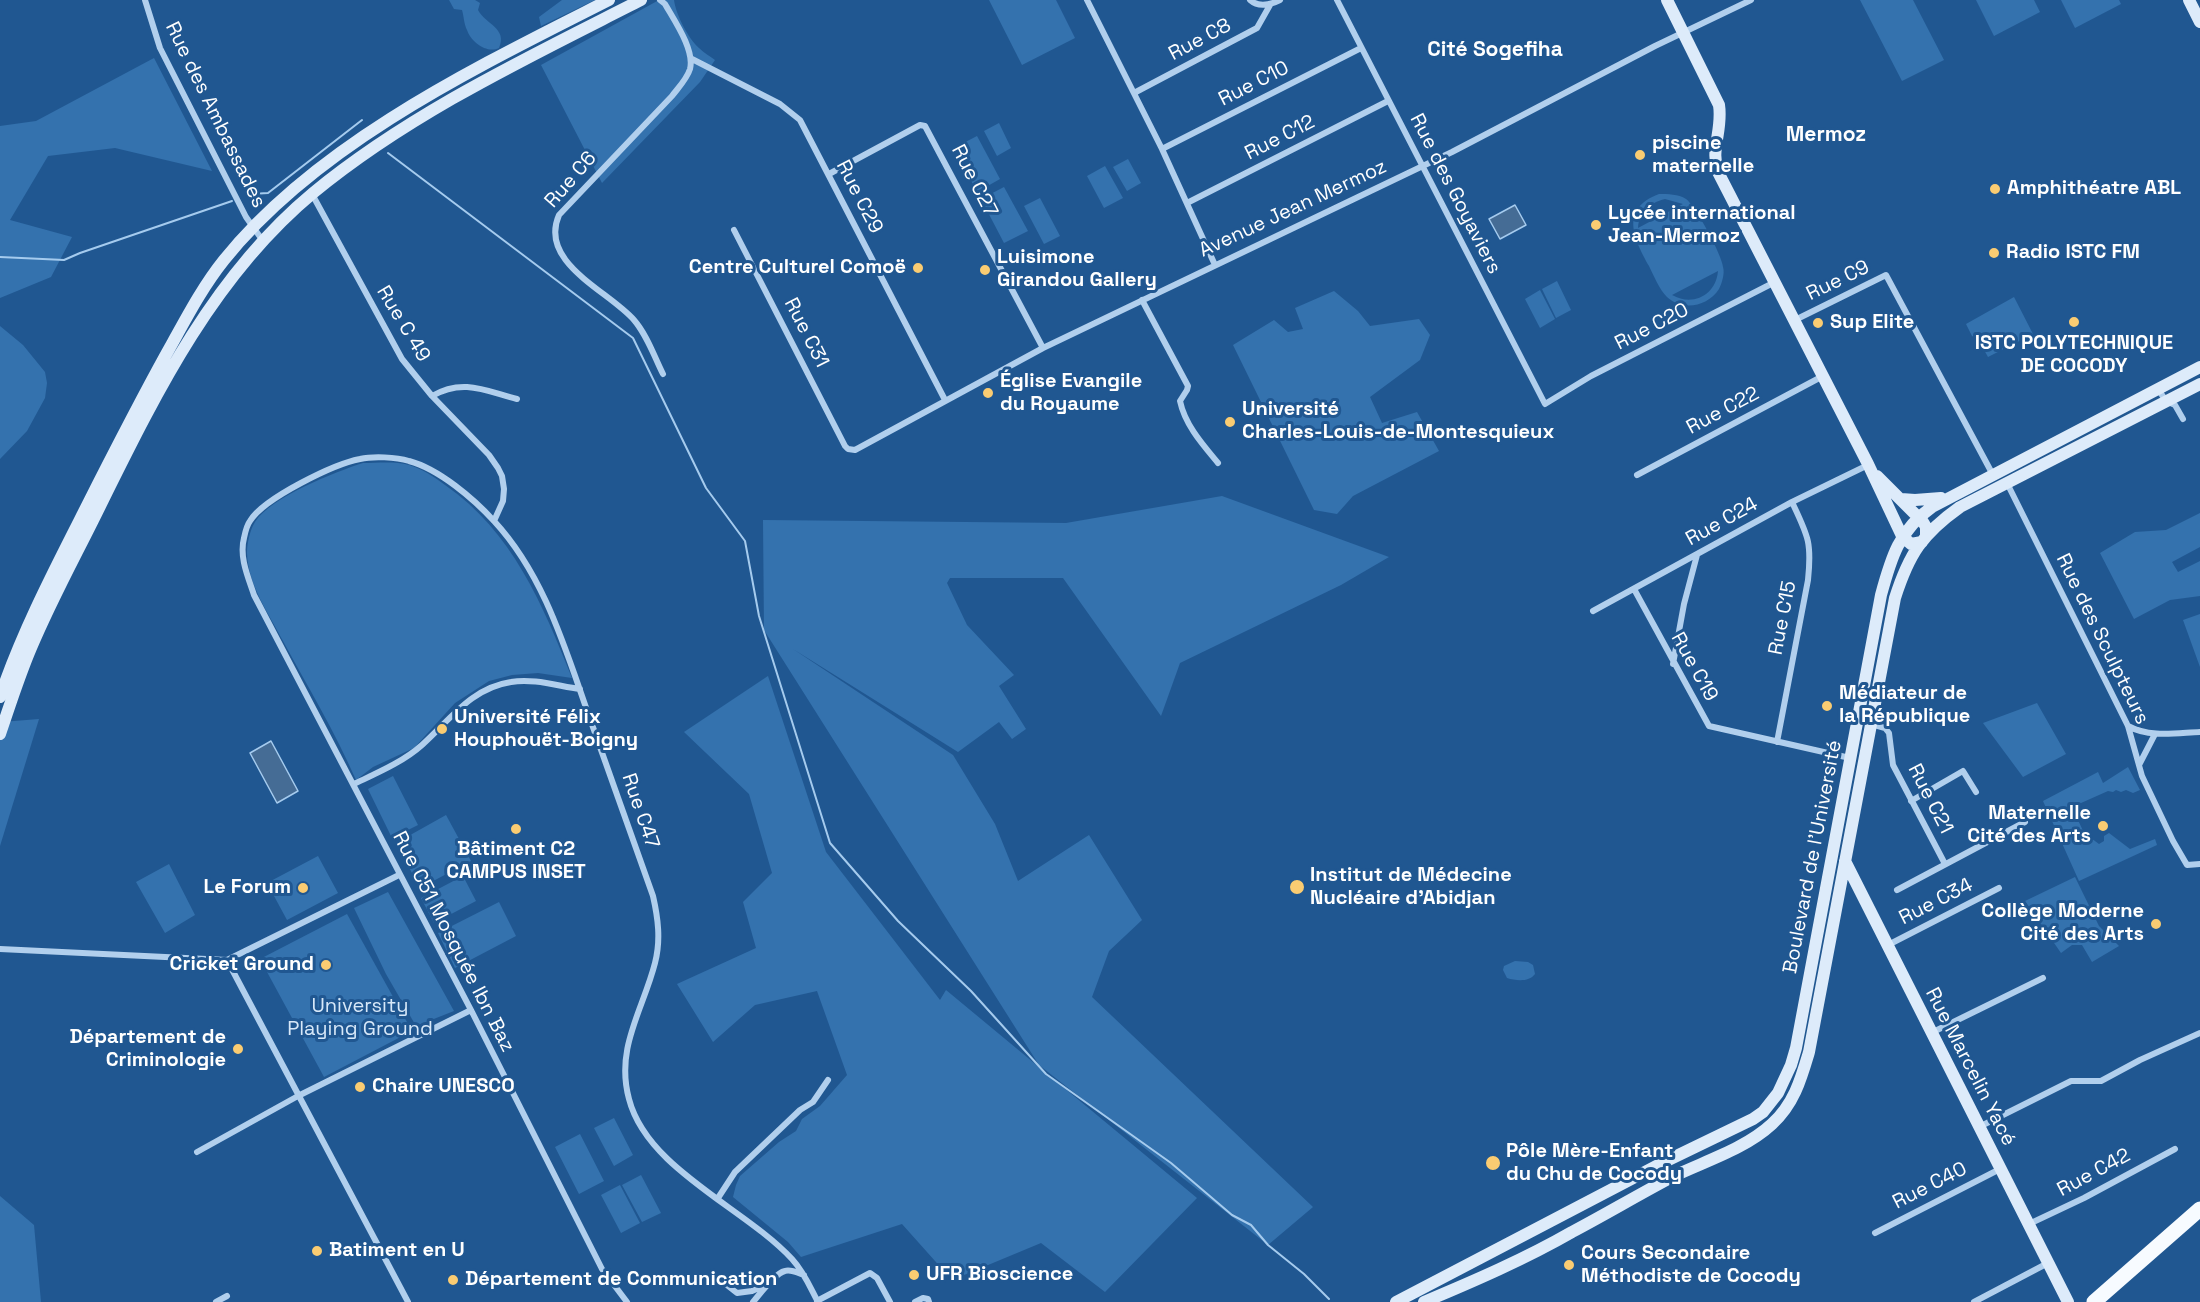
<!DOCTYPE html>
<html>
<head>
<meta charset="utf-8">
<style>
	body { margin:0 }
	canvas { display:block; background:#205791 }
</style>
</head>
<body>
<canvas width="2200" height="1302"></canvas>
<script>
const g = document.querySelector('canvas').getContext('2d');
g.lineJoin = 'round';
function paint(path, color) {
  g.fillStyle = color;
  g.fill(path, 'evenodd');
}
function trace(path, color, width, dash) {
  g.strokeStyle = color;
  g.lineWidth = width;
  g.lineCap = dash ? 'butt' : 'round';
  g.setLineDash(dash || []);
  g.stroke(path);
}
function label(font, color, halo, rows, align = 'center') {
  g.font = font + ' "Space Grotesk",sans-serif';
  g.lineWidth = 6;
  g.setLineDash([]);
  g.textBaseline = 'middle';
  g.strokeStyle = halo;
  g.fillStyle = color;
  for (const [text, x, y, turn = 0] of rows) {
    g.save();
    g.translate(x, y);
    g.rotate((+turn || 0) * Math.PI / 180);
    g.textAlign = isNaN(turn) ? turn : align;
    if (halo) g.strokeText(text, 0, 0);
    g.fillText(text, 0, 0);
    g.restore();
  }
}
const green = new Path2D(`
	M449,0H475L480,3L478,10C485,24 508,28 499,48C487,54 471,42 467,30C464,24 464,17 462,10L454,9Z
	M562,0H595L541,26L539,17Z
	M659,0H674C676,15 688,38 699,48C704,53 710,56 715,60L700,82L602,183L541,65Z
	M989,0H1056L1075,38L1022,65Z
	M1860,0H1913L1944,60L1902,81Z
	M1976,0H2034L2040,12L1994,36Z
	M2061,0H2119L2121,4L2075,28Z
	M154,58L212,171L115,148L48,156L10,220L72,237L51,277L0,298V126L36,121Z
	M999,123L1011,148L997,156L984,131Z
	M977,136L1000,179L977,192L954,148Z
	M1128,159L1141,183L1127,191L1113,167Z
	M1105,166L1123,198L1104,208L1087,176Z
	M1004,187L1028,231L1004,243L981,199Z
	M1659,194C1668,194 1678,194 1686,199C1695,205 1722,255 1723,267C1725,273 1722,283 1719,289C1708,306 1683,312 1667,297C1659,289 1654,276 1649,266C1634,239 1619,209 1659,194ZM1665,199L1683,204L1638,228C1639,212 1649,203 1665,199ZM1718,271C1716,295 1693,307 1672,295Z
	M1040,198L1060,236L1044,244L1024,206Z
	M1557,281L1571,310L1556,318L1542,289Z
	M1540,290L1555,319L1540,328L1525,299Z
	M1334,291L1358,311L1370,326L1419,319L1430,335L1420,360L1370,397L1382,423L1417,412L1439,451L1353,496L1337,514L1314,510L1233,345L1274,320L1288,332L1303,329L1295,308Z
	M2014,297L2033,334L1988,357L1978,339L1972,336L1966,324Z
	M0,326L23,345L45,372L47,383L45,398L27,431L0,459Z
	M363,463C378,463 395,461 409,465C423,469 434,477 445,485C512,531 543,605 572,678L538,673L512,675L489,681L455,703L414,748L373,767L356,780C335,732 308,687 283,641C269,614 248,585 247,553C247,543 250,530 255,522C271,497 335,472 363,463Z
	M1222,496L1389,557L1341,585L1180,663L1161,716L1063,578H950L947,583L967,625L1014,675L999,686L1026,729L1012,739L999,722L958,752L793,649L953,755L995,824L1018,881L1089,835L1142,920L1109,951L1092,997L1313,1207L1268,1245L1039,1065L764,630L763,520L1066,523Z
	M2200,513V547L2172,562L2178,572L2200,561V596L2170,600L2134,619L2100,553L2135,532L2166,530Z
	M2200,614V667L2183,620Z
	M768,676L826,852L940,1000L946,990L1197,1198L1105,1292L1041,1243L952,1280L902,1224L801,1257L788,1242L733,1197L736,1185L740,1176L779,1142L796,1131L802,1119L820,1106L847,1075L817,991L755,1005L713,1042L677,984L756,948L743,902L772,873L749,794L684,732Z
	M2037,703L2066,754L2023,777L1983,723Z
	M39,719L0,846V729L2,722Z
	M2128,767L2140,790L2133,793L2126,790L2121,792L2116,790L2113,792L2108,791L2072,807L2084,833L2099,844L2104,841V836L2109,833L2130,849L2155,839L2157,845L2079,881L2043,801L2098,772L2103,783Z
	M393,776L418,825L392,838L368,789Z
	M446,815L471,861L420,888L396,843Z
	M318,856L338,893L287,920L267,883Z
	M169,864L195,915L165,933L136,882Z
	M463,876L476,901L434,923L421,898Z
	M2075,877L2099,926L2119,946L2092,962L2082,945H2072L2061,953L2025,901Z
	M388,892L454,1011L416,1026L386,974L354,908Z
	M499,902L516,936L455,968L438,933Z
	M347,914L412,1031L324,1077L260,959Z
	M1515,961L1528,962L1533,965L1535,974C1529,982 1517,981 1507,978L1503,970L1504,966Z
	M614,1118L633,1155L614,1166L594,1128Z
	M580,1134L604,1181L579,1194L555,1147Z
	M641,1175L661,1213L642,1222L622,1185Z
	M620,1185L640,1223L621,1233L601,1195Z
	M0,1196L34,1225L41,1302H0Z`);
const water = new Path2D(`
	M1515,205L1526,225L1500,239L1489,219Z
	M271,741L298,791L277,803L250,753Z`);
const stream = new Path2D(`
	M388,153L633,338L706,488L745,541L759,616L830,843L898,921L971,991L1046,1074L1171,1163L1232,1215L1251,1225L1268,1245L1304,1274L1329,1299
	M251,194L268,193L362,120
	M0,257L64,260L80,253L232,201`);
const street = new Path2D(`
	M145,0L160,48L246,217L263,241
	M660,0L665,4C674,20 695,50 690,69C687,79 678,88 672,96L559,215C538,263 609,291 634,320C647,335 654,356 663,374
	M1087,0L1162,149L1215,265
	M1250,0C1259,8 1270,5 1280,0
	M1337,0L1545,404L1591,376L1775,282
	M692,59L780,104L800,120L945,400
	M1134,93L1257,28L1270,5
	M1162,149L1361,48
	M829,174L920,125L925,126L1043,348
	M312,194L402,359L432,396L489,455L498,468L502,476L504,489L503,501L494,521
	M1187,203L1388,101
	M734,230L845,446L848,449L855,450L1043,348L1452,152L1655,46L1751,0
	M1142,300L1188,386L1187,390L1180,401C1185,425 1203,445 1218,463
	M1795,320L1886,275L1993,475
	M2158,389L2166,401L2175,405L2183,419
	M432,396C463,378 486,391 517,399
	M1637,475L1823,376
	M2007,483L2128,726L2142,776L2173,841L2187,865L2200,864
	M1634,589L1709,726L1850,758
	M1593,611L1792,502L1868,465
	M1673,664L1684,604L1697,555
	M1871,724L1885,728L1889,733L1893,765L1945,864
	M2128,726C2150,738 2176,733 2200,732
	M1777,742L1808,580C1812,542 1808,536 1792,502
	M2139,765L2155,734
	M354,784C377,773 403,762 422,745C450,720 471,688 511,682C533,678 558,686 580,689
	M1911,801L1963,771L1976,792
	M1897,890L2025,822
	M1888,945L1999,888
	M0,949L227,960L399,875
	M227,960L408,1302
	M1931,1033L2043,978
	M1979,1127L2071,1081H2101L2140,1060L2200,1033
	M197,1152L298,1096L471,1010
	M718,1198L735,1172L800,1110L813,1102L828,1080
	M2029,1224L2084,1198L2175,1149
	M1875,1233L2000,1169
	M723,1282L737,1293L752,1291L768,1284
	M817,1301L870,1273L877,1278L890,1302
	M216,1302L227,1296
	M627,1302L602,1269L471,1010L254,595C248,577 239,557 244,538C245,533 247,525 250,521C264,498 334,464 360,459C373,456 396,457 409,461C439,469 474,499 494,521C544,575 565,648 589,716C610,776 632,836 653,896C658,918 661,940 655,963C643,1010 615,1048 629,1099C647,1169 745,1208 792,1259C804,1272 810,1287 818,1302
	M753,1302C760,1294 775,1273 785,1271C791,1269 798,1273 804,1275
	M915,1302L923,1298L928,1299L929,1302
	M1974,1302L2048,1263`);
const secondary = new Path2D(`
	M1667,0L1719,105C1723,130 1710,149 1718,172L1868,464L1902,536L1911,544L1922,542
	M2189,0L2200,22
	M1877,476L1923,522L1926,527V536
	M1901,499L1915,500L1941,498
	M0,697C25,623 64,552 99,482C123,435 147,388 173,342C189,313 204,285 224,260C318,143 477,67 609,0
	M0,734C10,705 19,676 31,648C51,600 77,553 100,506C156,393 213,276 313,193C410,113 529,57 641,0
	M1845,861L2068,1302
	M1396,1302L1662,1163L1753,1119L1763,1112L1778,1093L1791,1065L1796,1048L1881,595C1891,558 1899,530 1932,507L2200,367
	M1424,1302C1474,1281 1525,1259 1572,1232C1606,1214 1638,1195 1672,1177C1705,1161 1745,1149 1772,1124C1794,1104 1801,1079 1809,1052L1895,598C1909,554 1922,534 1960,507L2200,384`);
const primary = new Path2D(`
	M2094,1302L2200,1209`);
const markers = [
	[1640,155,6,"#facc72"],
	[1995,189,6,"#facc72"],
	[1596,225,6,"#facc72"],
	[1994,253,6,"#facc72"],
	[918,268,6,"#facc72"],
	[985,270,6,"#facc72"],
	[2074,322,6,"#facc72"],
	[1818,323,6,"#facc72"],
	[988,393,6,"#facc72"],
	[1230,422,6,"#facc72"],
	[1827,706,6,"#facc72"],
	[442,729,6,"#facc72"],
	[2103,826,6,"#facc72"],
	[516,829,6,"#facc72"],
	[1297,887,8,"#facc72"],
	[303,888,6,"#facc72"],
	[2156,924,6,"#facc72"],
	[326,965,6,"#facc72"],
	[238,1049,6,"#facc72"],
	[360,1087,6,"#facc72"],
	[1493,1163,8,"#facc72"],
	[317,1251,6,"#facc72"],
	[1569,1265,6,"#facc72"],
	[914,1275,6,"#facc72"],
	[453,1280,6,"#facc72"]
];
const streetNames = [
	["Rue C8",1200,40,-28],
	["Rue C10",1254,84,-27],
	["Rue des Ambassades",215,115,64],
	["Rue C12",1280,138,-27],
	["Rue C6",571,180,-49],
	["Rue C27",974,181,63],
	["Rue des Goyaviers",1455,194,63],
	["Rue C29",859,197,63],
	["Avenue Jean Mermoz",1293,209,-25],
	["Rue C9",1838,281,-26],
	["Rue C 49",403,324,59],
	["Rue C20",1652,327,-27],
	["Rue C31",806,333,63],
	["Rue C22",1723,411,-28],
	["Rue C24",1722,522,-29],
	["Rue C15",1783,618,-79],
	["Rue des Sculpteurs",2102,639,64],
	["Rue C19",1694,667,61],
	["Rue C21",1930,799,63],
	["Rue C47",640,811,71],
	["Boulevard de l'Université",1813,857,-79],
	["Rue C34",1936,902,-27],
	["Rue C51 Mosquée Ibn Baz",453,942,63],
	["Rue Marcelin Yacé",1970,1067,63],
	["Rue C42",2094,1173,-28],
	["Rue C40",1930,1186,-27]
];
const poiNames = [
	["piscine",1652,144],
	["maternelle",1652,167],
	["Amphithéatre ABL",2007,189],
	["Lycée international",1608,214],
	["Jean-Mermoz",1608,237],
	["Radio ISTC FM",2006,253],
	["Luisimone",997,258],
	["Girandou Gallery",997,281],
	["Centre Culturel Comoë",906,268,"right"],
	["Sup Elite",1830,323],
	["ISTC POLYTECHNIQUE",2074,344,"center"],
	["DE COCODY",2074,367,"center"],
	["Église Evangile",1000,382],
	["du Royaume",1000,405],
	["Université",1242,410],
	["Charles-Louis-de-Montesquieux",1242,433],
	["Médiateur de",1839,694],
	["la République",1839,717],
	["Université Félix",454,718],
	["Houphouët-Boigny",454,741],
	["Maternelle",2091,814,"right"],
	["Cité des Arts",2091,837,"right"],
	["Bâtiment C2",516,850,"center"],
	["CAMPUS INSET",516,873,"center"],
	["Institut de Médecine",1310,876],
	["Nucléaire d'Abidjan",1310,899],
	["Le Forum",291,888,"right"],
	["Collège Moderne",2144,912,"right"],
	["Cité des Arts",2144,935,"right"],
	["Cricket Ground",314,965,"right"],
	["Département de",226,1038,"right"],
	["Criminologie",226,1061,"right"],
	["Chaire UNESCO",372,1087],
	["Pôle Mère-Enfant",1506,1152],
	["du Chu de Cocody",1506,1175],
	["Batiment en U",329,1251],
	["Cours Secondaire",1581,1254],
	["Méthodiste de Cocody",1581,1277],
	["UFR Bioscience",926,1275],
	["Département de Communication",465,1280]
];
const parkNames = [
	["University",360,1007],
	["Playing Ground",360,1030]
];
const neighbourhoodNames = [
	["Cité Sogefiha",1495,50],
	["Mermoz",1826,135]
];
paint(green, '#3472ae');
paint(water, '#456c95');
trace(water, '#a5cbee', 1.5);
trace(stream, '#a5cbee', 2);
trace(street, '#b1cfed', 6);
trace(secondary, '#ddebfa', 12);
trace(primary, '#f7fbff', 15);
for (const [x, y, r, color] of markers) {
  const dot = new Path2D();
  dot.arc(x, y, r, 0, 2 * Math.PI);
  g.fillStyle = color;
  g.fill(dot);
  trace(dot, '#205791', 2);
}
label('20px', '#fff', '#205791', streetNames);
label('bold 20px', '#fff', '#205791', poiNames, 'left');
label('20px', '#d7e8f9', '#205791', parkNames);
label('bold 21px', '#fff', '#205791', neighbourhoodNames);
</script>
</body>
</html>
